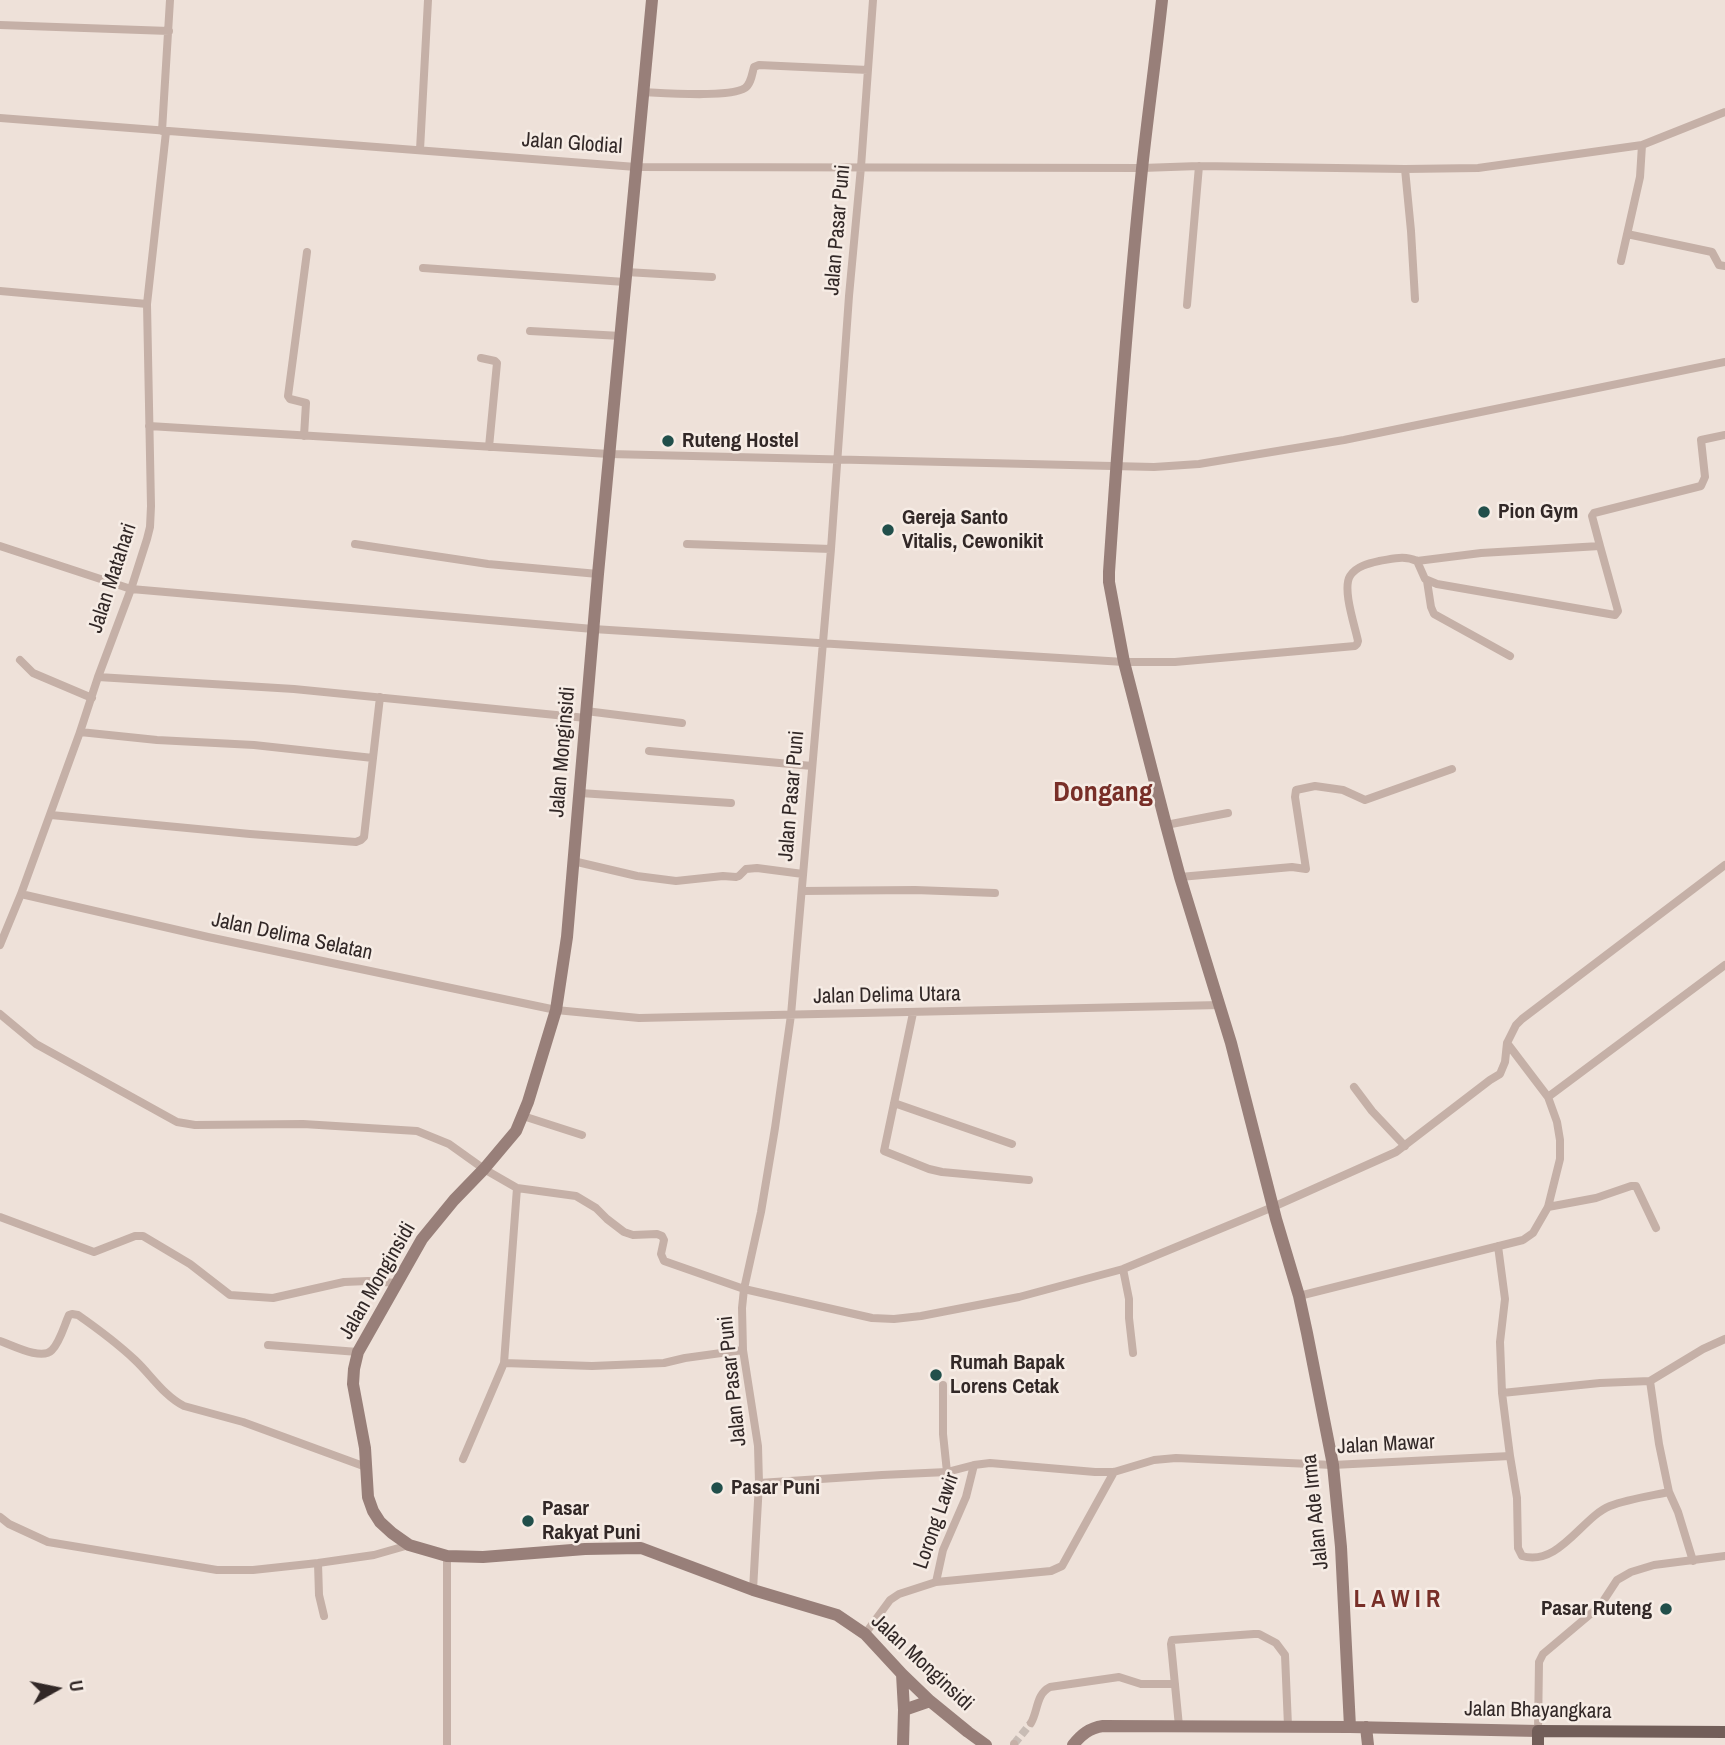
<!DOCTYPE html>
<html>
<head>
<meta charset="utf-8">
<style>
	body { margin:0 }
	#map { position:relative; width:1725px; height:1745px; overflow:hidden; background:#eee1d9; font-family:"Archivo Narrow",sans-serif }
	canvas { display:block }
	.north { position:absolute; left:21px; top:1654px; width:70px; height:70px; -webkit-text-stroke:5px #f6ece5; paint-order:stroke; rotate:81deg; font-size:19px; font-weight:700; line-height:28px; text-align:center; color:#322827 }
	.north::after { content:''; display:block; margin:auto; width:24px; height:32px; background:#322827; clip-path:polygon(50% 0,100% 100%,50% 72%,0 100%) }
</style>
</head>
<body>
<div id="map">
<canvas width="1725" height="1745"></canvas>
<div class="north">U</div>
</div>
<script>
const g = document.querySelector('canvas').getContext('2d');
g.lineJoin = 'round';
function trace(path, color, width, dash) {
  g.strokeStyle = color;
  g.lineWidth = width;
  g.lineCap = dash ? 'butt' : 'round';
  g.setLineDash(dash || []);
  g.stroke(path);
}
function label(font, color, halo, rows, align = 'center') {
  g.font = font + ' "Archivo Narrow",sans-serif';
  g.lineWidth = 5;
  g.setLineDash([]);
  g.textBaseline = 'middle';
  g.strokeStyle = halo;
  g.fillStyle = color;
  for (const [text, x, y, turn = 0] of rows) {
    g.save();
    g.translate(x, y);
    g.rotate((+turn || 0) * Math.PI / 180);
    g.textAlign = isNaN(turn) ? turn : align;
    if (halo) g.strokeText(text, 0, 0);
    g.fillText(text, 0, 0);
    g.restore();
  }
}
const streetTunnel = new Path2D(`
	M1014,1744L1031,1723`);
const street = new Path2D(`
	M0,25L169,31
	M643,92C664,93 730,98 745,88C751,84 752,74 754,67L759,65L868,70
	M0,118L636,167L1142,168L1199,166L1405,169L1478,168L1642,145L1725,112
	M162,131L170,0
	M420,150L428,0
	M1405,169L1411,231L1415,299
	M1627,234L1712,252L1719,265L1725,266
	M1621,261L1640,177L1642,145
	M423,268L625,282
	M626,272L712,277
	M0,291L147,304
	M1187,305L1199,166
	M530,331L621,336
	M481,358L495,361L497,363L489,447
	M149,426L609,454L1154,467L1199,464L1344,440L1725,362
	M304,436L306,403L290,399L288,396L307,252
	M355,544L488,564L598,574
	M687,544L831,549
	M0,546L131,589L593,629L1124,662H1175L1355,646L1357,644L1358,641C1355,626 1342,589 1350,576C1356,566 1370,563 1379,561C1393,559 1404,555 1417,561L1481,553L1600,546L1592,516L1594,513L1701,486L1705,477L1701,440L1725,435
	M1417,561L1425,579L1437,584L1615,615L1618,611L1600,546
	M1427,581L1431,607L1434,614L1510,656
	M20,660L33,673L92,698
	M98,677L294,689L586,718
	M586,711L682,723
	M80,732L157,740L254,745L373,758L380,697
	M649,751L812,766
	M580,793L731,803
	M51,815L250,834L356,842L361,840L364,837L373,758
	M1166,825L1228,813
	M573,861L637,876L676,881L723,876L736,877L739,876L746,869L757,868L803,874
	M1180,877L1292,867L1306,869L1295,797L1296,790L1315,786L1343,790L1365,800L1452,769
	M802,891L915,890L995,893
	M21,894L208,937L556,1010L639,1018L1220,1005
	M0,945L21,894L80,732L98,677L131,589L147,539L150,527L151,506L147,304L166,132
	M913,1013L884,1151L929,1169L942,1172L1029,1180
	M0,1014L36,1044L177,1122L195,1125L303,1124L417,1131L449,1144L484,1169L517,1188L576,1196L596,1208L607,1219L624,1232L633,1235L657,1234L662,1236L664,1240L661,1254L664,1261L744,1289L872,1318L894,1319L921,1316L1019,1297L1123,1269L1273,1207L1396,1152L1490,1080L1500,1074L1505,1062L1507,1043
	M1354,1087L1372,1111L1405,1146
	M1548,1097L1725,965
	M894,1103L1012,1144
	M523,1116L582,1135
	M1548,1207L1596,1198L1631,1186H1636L1656,1228
	M0,1217L94,1252L135,1236H143L190,1264L230,1295L273,1298L344,1282L368,1281L397,1283
	M1498,1246L1505,1299L1500,1342L1502,1393
	M1123,1269L1129,1299V1318L1133,1353
	M1299,1296L1523,1240L1533,1233L1548,1207L1560,1159V1140L1557,1122L1548,1097L1507,1043L1516,1025L1522,1019L1725,865
	M0,1341C12,1345 42,1361 52,1350C60,1342 64,1326 69,1315L72,1314L78,1315C98,1329 117,1343 135,1360C151,1375 164,1396 184,1406L243,1422L366,1467
	M268,1345L358,1352
	M504,1363L592,1366L664,1363L685,1358L743,1350
	M943,1385V1434L947,1472
	M1510,1456L1502,1393L1600,1383L1650,1381
	M463,1459L504,1363L517,1188
	M759,1483L882,1475L947,1472L974,1465L990,1463L1095,1472H1114L1154,1460L1176,1458L1333,1465L1510,1456L1517,1498L1518,1548L1522,1556C1559,1567 1582,1517 1610,1506C1628,1499 1650,1496 1669,1492L1678,1512L1693,1561
	M1669,1492L1659,1444L1650,1381L1703,1349L1725,1339
	M0,1517L9,1524L48,1542L217,1570H253L318,1563L374,1555L409,1545
	M318,1563L319,1595L324,1616
	M936,1582L1051,1571L1062,1566L1114,1472
	M753,1590L759,1483L758,1446L743,1350L742,1308L744,1289L761,1212L775,1128L791,1015L831,549L849,296L861,167L873,0
	M865,1634L890,1600L899,1594L936,1582L943,1550L966,1497L974,1465
	M1031,1723C1038,1711 1036,1694 1050,1687L1119,1677L1141,1684H1175
	M1179,1726L1171,1644L1172,1640L1254,1634H1259L1276,1643L1285,1655L1288,1726
	M1538,1731L1539,1662L1543,1654L1600,1606L1617,1580L1631,1572L1654,1565L1725,1556
	M447,1745V1556
	M1014,1745V1744`);
const secondary = new Path2D(`
	M652,0L598,574L567,937L556,1010L528,1102L516,1131L484,1169L454,1200L422,1239L358,1352L354,1369L353,1384L365,1448L368,1497L373,1511L380,1522L392,1533L409,1545L447,1556L483,1557L585,1549L641,1548L753,1590L837,1615L865,1634L902,1674L930,1701L968,1732L986,1745
	M1162,0C1156,56 1148,113 1142,169C1128,303 1118,438 1109,572V582L1124,662L1166,825L1180,877L1231,1043L1276,1219L1299,1296L1307,1333L1333,1465L1341,1547L1350,1727
	M902,1674L904,1710L903,1745
	M904,1710L930,1701
	M1366,1727L1368,1745
	M1073,1745C1081,1735 1089,1728 1103,1726L1350,1727L1538,1731`);
const primary = new Path2D(`
	M1538,1745V1731L1725,1732`);
const markers = [
	[668,441,7,"#214f4b"],
	[1484,512,7,"#214f4b"],
	[888,530,7,"#214f4b"],
	[936,1375,7,"#214f4b"],
	[717,1488,7,"#214f4b"],
	[528,1521,7,"#214f4b"],
	[1666,1609,7,"#214f4b"]
];
const streetNames = [
	["Jalan Glodial",572,144,4],
	["Jalan Pasar Puni",838,230,-85],
	["Jalan Matahari",113,578,-72],
	["Jalan Monginsidi",563,752,-85],
	["Jalan Pasar Puni",792,796,-85],
	["Jalan Delima Selatan",292,937,12],
	["Jalan Delima Utara",887,996,-1],
	["Jalan Monginsidi",378,1281,-60],
	["Jalan Pasar Puni",733,1381,-96],
	["Jalan Mawar",1386,1445,-3],
	["Jalan Ade Irma",1316,1512,-96],
	["Lorong Lawir",937,1521,-71],
	["Jalan Monginsidi",922,1663,43],
	["Jalan Bhayangkara",1538,1711,1]
];
const poiNames = [
	["Ruteng Hostel",682,441],
	["Pion Gym",1498,512],
	["Gereja Santo",902,518],
	["Vitalis, Cewonikit",902,542],
	["Rumah Bapak",950,1363],
	["Lorens Cetak",950,1387],
	["Pasar Puni",731,1488],
	["Pasar",542,1509],
	["Rakyat Puni",542,1533],
	["Pasar Ruteng",1652,1609,"right"]
];
const quarterNames = [
	["L A W I R",1397,1601]
];
const districtNames = [
	["Dongang",1103,793]
];
trace(streetTunnel, '#c8bcb5', 8, [8, 4]);
trace(street, '#c5b0a7', 8);
trace(secondary, '#987f79', 12);
trace(primary, '#725e59', 12);
for (const [x, y, r, color] of markers) {
  const dot = new Path2D();
  dot.arc(x, y, r, 0, 2 * Math.PI);
  g.fillStyle = color;
  g.fill(dot);
  trace(dot, '#f6ece5', 2.5);
}
label('21px', '#322827', '#f6ece5', streetNames);
label('bold 21px', '#322827', '#f6ece5', poiNames, 'left');
label('bold 24px', '#782f28', '#f6ece5', quarterNames);
label('bold 28px', '#782f28', '#f6ece5', districtNames);
</script>
</body>
</html>
